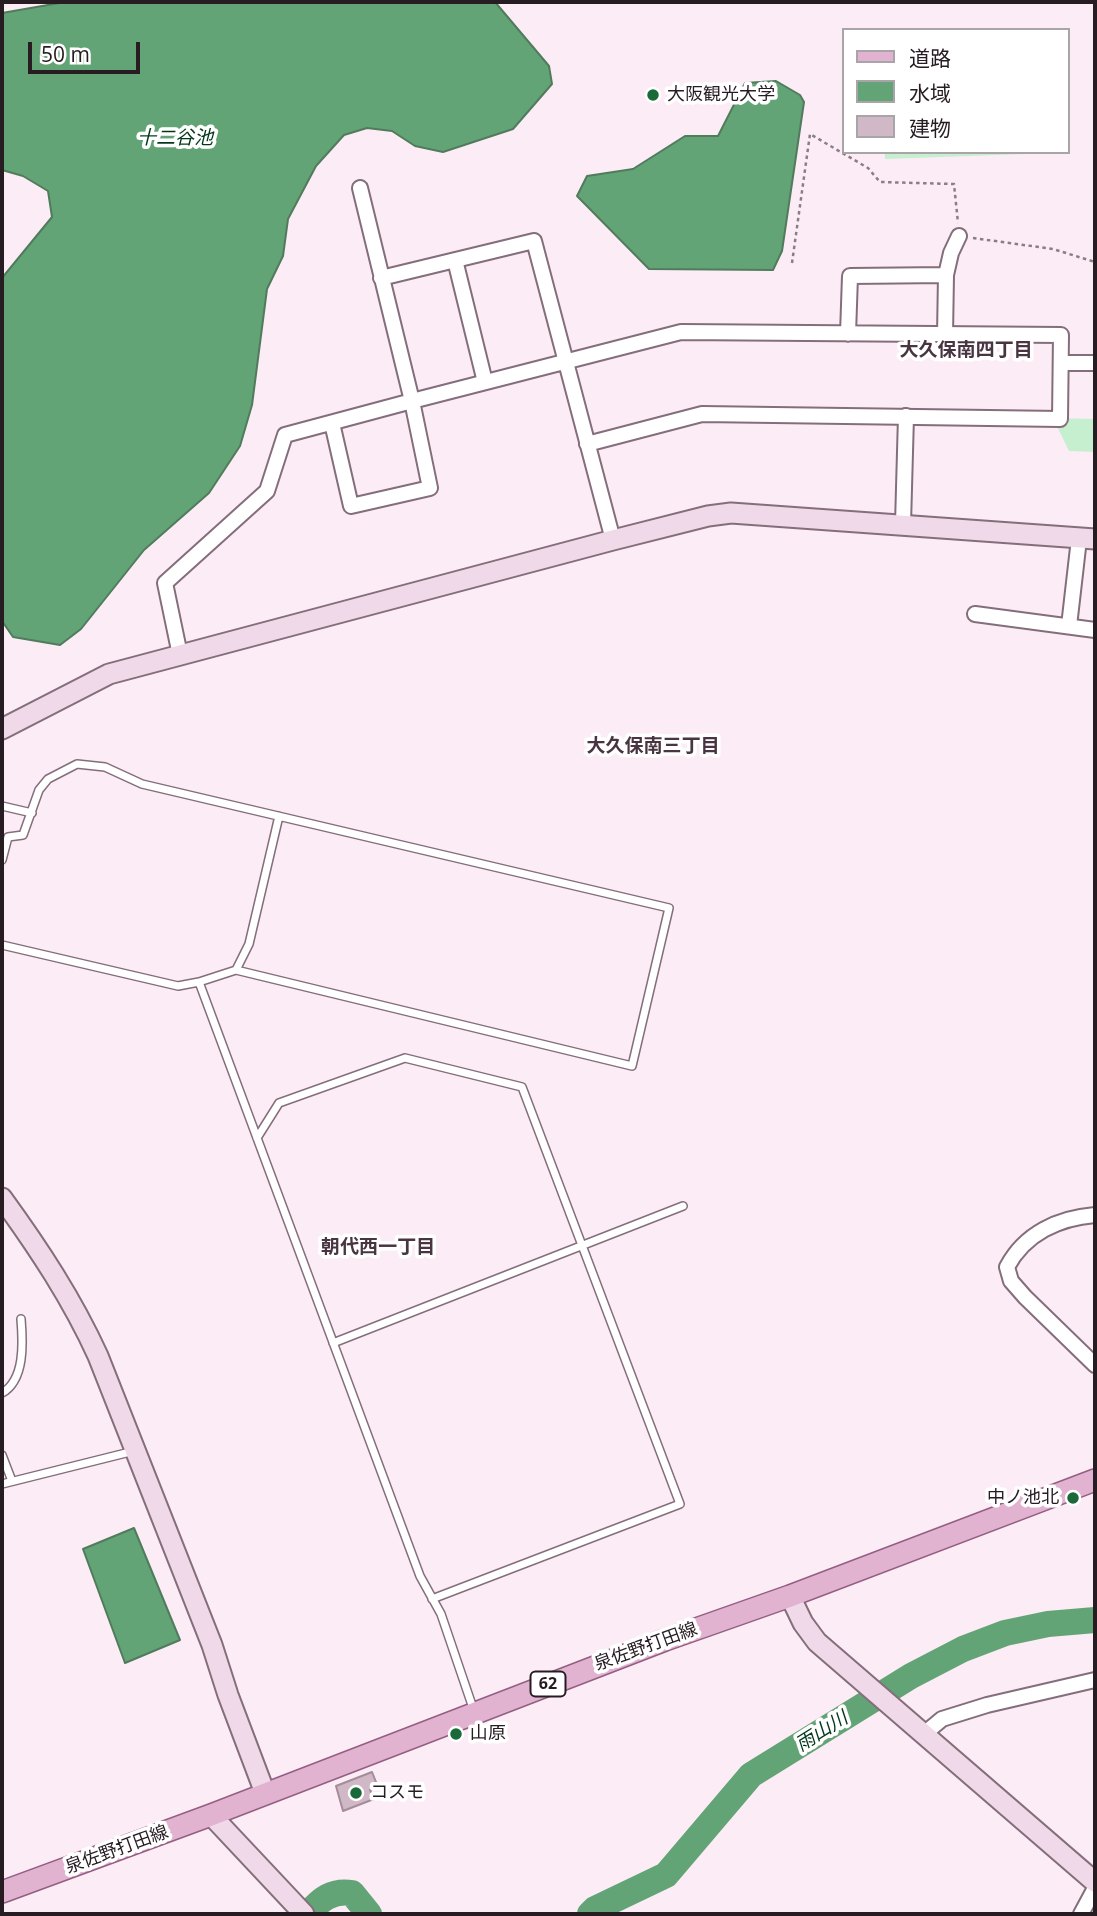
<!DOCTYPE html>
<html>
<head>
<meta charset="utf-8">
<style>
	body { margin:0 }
	#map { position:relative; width:1097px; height:1916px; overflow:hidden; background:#fcecf6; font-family:"Open Sans","Noto Sans JP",sans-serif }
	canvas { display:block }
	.frame { position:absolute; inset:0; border:4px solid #261c22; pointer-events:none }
	.legend { position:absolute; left:842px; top:28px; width:228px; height:126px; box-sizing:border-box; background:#fff; border:2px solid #a8a4a7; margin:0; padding:9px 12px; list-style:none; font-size:21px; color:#261c22 }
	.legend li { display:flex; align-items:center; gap:14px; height:35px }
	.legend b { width:35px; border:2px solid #a8a4a7 }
	.scale { position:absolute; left:28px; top:42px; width:112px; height:32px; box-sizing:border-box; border:4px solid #261c22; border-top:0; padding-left:9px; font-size:21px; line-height:24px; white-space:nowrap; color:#261c22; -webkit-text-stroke:5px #fff; paint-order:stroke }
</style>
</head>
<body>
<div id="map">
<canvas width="1097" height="1916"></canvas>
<div class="frame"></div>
<ul class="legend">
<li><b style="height:9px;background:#e1b3d1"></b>道路</li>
<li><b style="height:19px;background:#63a476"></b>水域</li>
<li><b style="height:19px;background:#d1b8c7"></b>建物</li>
</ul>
<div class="scale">50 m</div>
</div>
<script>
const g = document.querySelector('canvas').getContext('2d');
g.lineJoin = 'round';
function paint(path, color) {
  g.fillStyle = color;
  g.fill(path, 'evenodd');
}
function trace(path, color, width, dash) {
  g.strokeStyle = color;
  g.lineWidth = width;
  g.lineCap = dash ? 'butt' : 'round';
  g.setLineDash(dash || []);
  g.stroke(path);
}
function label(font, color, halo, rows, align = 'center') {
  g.font = font + ' "Open Sans","Noto Sans JP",sans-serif';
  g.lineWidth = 7;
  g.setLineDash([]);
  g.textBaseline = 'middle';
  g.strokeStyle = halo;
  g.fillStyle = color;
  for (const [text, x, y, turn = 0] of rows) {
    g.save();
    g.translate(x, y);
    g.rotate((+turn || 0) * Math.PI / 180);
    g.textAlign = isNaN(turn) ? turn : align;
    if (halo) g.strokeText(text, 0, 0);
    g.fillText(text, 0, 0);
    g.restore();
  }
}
const green = new Path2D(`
	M885,152H1053V153L885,159Z
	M1053,418L1095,419V452L1069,451Z`);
const water = new Path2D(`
	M65,2H495L549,66L552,84L513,129L443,152L415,146L392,131L367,128L344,135L316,166L288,219L283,256L267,289L252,405L240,446L209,493L144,550L81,629L60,645L13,637L2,621V278L52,217L48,191L23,176L2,170V13Z
	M776,81L800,95L804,102L782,251L773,270L649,269L577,196L587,176L633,169L685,136H718L745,83Z
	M134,1528L180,1640L125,1663L83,1549Z`);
const river = new Path2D(`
	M308,1914C321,1899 332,1890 352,1893L369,1914
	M590,1914L595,1909L666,1875L751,1775L911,1676L963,1649L1005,1633L1048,1624L1095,1620`);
const building = new Path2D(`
	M372,1772L378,1787L370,1790L374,1799L343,1811L336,1786Z`);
const path = new Path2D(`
	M973,238L1053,249L1095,262
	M792,263L810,134L868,168L880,182L954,184L958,223`);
const lane = new Path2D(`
	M2,806L32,813
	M2,860L8,837L23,835L39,790L48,779L77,764L105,767L142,784L669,908L632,1066L236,970L199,982
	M2,945L178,986L199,982L420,1576L441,1614L474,1711
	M236,970L249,944L279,816
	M257,1138L279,1103L405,1058L522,1087L680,1504L432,1599
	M333,1343L683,1206
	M2,1393C25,1380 23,1343 21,1319
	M2,1455L12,1481
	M2,1484L134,1451`);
const street = new Path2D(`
	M360,188L412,401L681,332L1061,335L1060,419L702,414L587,444
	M455,260L485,382
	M946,275L951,253L959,236
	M381,278L534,241L613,540
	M848,334L850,276L946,275L945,335
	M1062,363H1095
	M903,524L906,416
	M975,614L1095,630
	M1069,626L1079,539
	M180,655L165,583L267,491L285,435L412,401L430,488L351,506L332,423
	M1095,1215C1059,1218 1025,1233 1007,1267L1011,1281L1025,1297L1095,1365
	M924,1734L942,1719L987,1705L1095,1680
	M1081,1914L1095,1888`);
const secondary = new Path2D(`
	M2,729L109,674L613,540L708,516L731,513L1095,539
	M2,1198C39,1249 72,1299 98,1356L212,1645L228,1695L265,1793
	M790,1596L803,1623L817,1642L1095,1882
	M211,1815L304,1914`);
const primary = new Path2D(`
	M2,1892L211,1815L665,1640L790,1596L1095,1480`);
const markers = [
	[653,95,7,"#1a6939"],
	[1073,1498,7,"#1a6939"],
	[456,1734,7,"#1a6939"],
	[356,1793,7,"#1a6939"]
];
const shields = [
	[548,1684,35]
];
const shieldNames = [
	["62",548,1684]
];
const poiNames = [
	["大阪観光大学",667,95],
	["中ノ池北",1059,1498,"right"],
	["山原",470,1734],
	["コスモ",370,1793]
];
const streetNames = [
	["泉佐野打田線",646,1647,-20],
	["泉佐野打田線",117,1850,-20]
];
const waterNames = [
	["十二谷池",175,139],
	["雨山川",822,1732,-32]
];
const neighbourhoodNames = [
	["大久保南四丁目",966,351],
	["大久保南三丁目",653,747],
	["朝代西一丁目",378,1248]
];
paint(green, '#c5efcf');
paint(water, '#63a476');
trace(water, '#517b5d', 2);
trace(river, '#63a476', 26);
paint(building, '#d1b8c7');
trace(building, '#a48c9a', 2);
trace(lane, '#846e7b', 10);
trace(street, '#846e7b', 18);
trace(secondary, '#846e7b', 23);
trace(primary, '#935e80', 24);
trace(path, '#8a7e85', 2.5, [3.5, 3.5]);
trace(lane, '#fff', 7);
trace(street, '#fff', 14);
trace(secondary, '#f0d9e8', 19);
trace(primary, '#e1b3d1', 21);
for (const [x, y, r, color] of markers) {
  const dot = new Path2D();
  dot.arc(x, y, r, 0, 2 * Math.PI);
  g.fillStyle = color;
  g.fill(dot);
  trace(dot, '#fff', 2.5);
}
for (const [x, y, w] of shields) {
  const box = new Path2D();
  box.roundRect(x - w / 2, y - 12.5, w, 25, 5);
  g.fillStyle = '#fff';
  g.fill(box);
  trace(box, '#261c22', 2);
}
label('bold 16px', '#261c22', null, shieldNames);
label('18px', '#261c22', '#fff', poiNames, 'left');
label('18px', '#261c22', '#fff', streetNames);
label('italic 19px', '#023719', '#fff', waterNames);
label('bold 19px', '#493541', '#fff', neighbourhoodNames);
</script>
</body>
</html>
